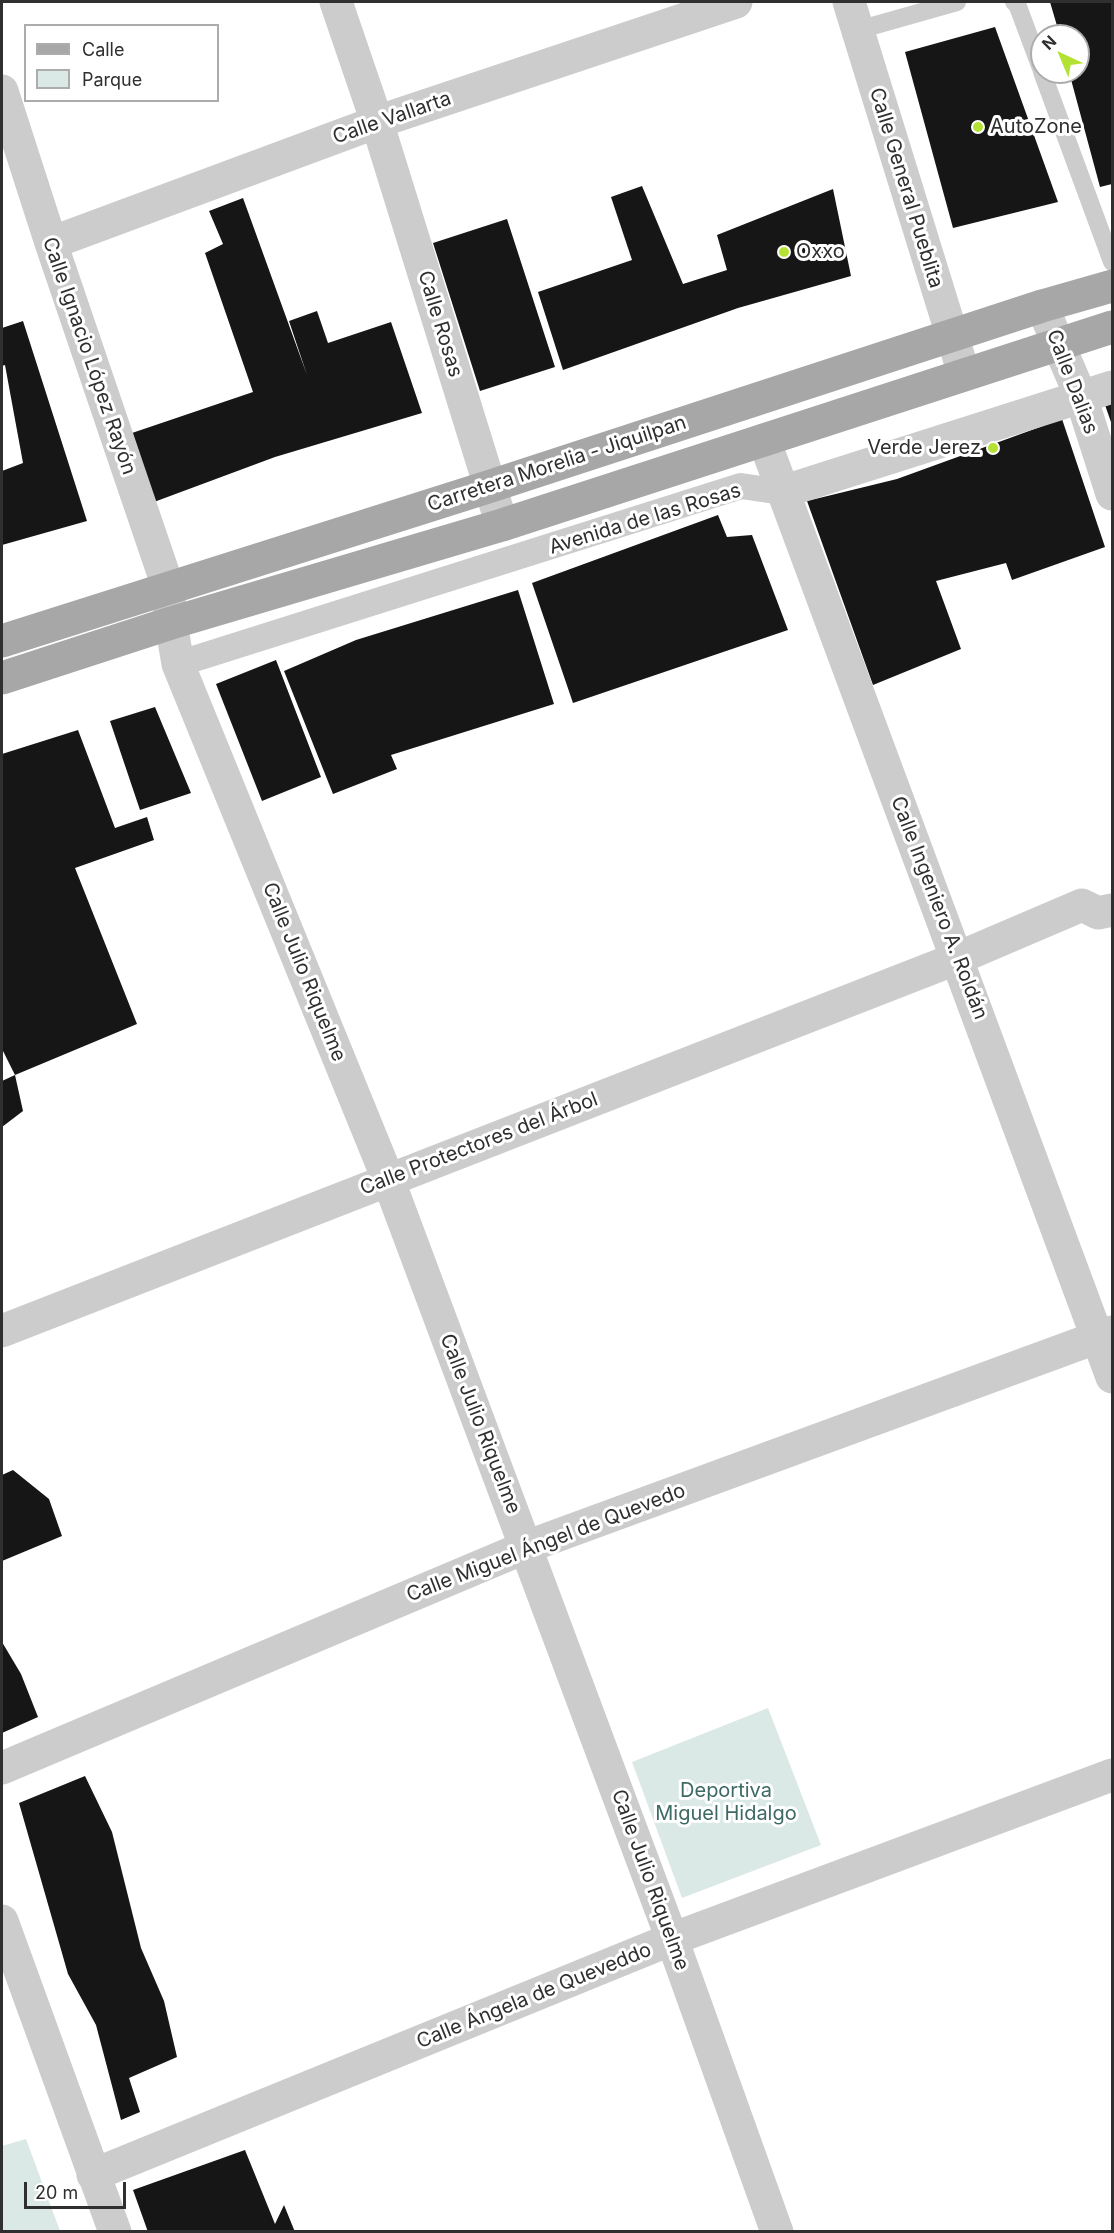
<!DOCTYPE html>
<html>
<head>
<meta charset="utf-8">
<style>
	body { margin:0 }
	#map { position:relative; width:1114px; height:2233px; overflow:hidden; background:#fff; font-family:Inter,sans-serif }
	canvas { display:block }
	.frame { position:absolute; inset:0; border:3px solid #2f2f2f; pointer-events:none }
	.legend { position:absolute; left:24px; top:24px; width:195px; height:78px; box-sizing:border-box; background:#fff; border:2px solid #acacac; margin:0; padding:8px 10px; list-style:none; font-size:18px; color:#2f2f2f }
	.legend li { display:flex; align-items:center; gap:12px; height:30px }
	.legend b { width:30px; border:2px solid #acacac }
	.north { position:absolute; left:1030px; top:24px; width:60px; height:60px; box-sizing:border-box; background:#fff; border:2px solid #acacac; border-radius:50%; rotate:316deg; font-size:16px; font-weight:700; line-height:24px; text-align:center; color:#2f2f2f }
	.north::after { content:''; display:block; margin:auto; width:21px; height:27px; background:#b4e234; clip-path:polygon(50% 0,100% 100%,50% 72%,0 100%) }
	.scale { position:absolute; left:24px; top:2182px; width:102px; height:27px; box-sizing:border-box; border:3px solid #2f2f2f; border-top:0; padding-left:8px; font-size:18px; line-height:21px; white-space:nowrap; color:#2f2f2f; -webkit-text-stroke:4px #fff; paint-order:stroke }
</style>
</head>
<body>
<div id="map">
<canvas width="1114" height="2233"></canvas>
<div class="frame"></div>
<ul class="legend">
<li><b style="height:8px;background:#a7a7a7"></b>Calle</li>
<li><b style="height:16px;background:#dae9e6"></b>Parque</li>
</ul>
<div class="north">N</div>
<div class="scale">20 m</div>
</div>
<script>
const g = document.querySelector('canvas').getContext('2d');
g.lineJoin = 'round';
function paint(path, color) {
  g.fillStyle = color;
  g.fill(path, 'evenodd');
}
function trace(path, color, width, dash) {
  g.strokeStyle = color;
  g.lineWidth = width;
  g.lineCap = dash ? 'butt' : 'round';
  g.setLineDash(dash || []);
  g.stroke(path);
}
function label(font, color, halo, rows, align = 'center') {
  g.font = font + ' Inter,sans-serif';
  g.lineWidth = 6;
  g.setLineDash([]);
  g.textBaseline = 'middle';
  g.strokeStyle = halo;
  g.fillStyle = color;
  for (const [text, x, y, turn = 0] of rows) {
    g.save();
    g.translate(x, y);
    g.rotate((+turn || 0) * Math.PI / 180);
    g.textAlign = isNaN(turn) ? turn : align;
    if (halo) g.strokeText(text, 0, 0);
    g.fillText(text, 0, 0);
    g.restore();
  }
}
const green = new Path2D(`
	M768,1708L821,1845L682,1898L632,1762Z
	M26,2139L60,2231H2V2146Z`);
const building = new Path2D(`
	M1050,2H1112V184L1100,187L1069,72H1078V36H1060Z
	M995,27L1058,202L953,228L905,52Z
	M642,186L683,284L727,270L717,235L833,189L851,276L738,308L563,370L538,292L632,260L611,197Z
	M243,198L307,375L289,321L317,311L328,343L391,322L422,413L275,457L154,502L132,433L253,392L205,253L223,244L209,211Z
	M507,219L555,367L480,391L433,243Z
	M23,321L87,521L2,545V471L23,463L5,365L2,366V328Z
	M1112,403V425L1105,405Z
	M1062,419L1105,547L1012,580L1006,563L936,581L961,649L873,685L807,501L897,479Z
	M718,515L727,537L752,535L788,630L573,703L532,583Z
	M518,590L554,704L391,755L397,769L333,794L284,671L356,640Z
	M276,660L321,777L262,801L216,684Z
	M155,707L191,793L140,810L110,721Z
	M78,730L115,828L147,817L154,840L75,868L137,1024L15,1075L2,1049V754Z
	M15,1075L23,1111L2,1127V1081Z
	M13,1470L49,1499L62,1536L2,1561V1475Z
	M2,1642L21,1674L38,1717L2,1733Z
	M85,1776L112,1832L141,1948L164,2001L177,2057L129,2078L140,2112L121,2120L96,2025L68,1974L19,1803Z
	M245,2150L275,2224L284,2205L295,2232H148L133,2190Z`);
const service = new Path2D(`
	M1014,2L1017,4L1042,71
	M858,30L957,2
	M1042,72L1112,262`);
const pedestrian = new Path2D(`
	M178,664L741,486L782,492`);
const minor = new Path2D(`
	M336,2L377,122L502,525
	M849,2L964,374
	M2,91L51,243L168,587L171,623L178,664L388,1179L672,1939L777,2232
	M51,243L377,122L736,2
	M1042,306L1081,397L1112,494
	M764,440L1112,1377
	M782,492L1112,387
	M2,1331L958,958L1082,905L1098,913L1112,910
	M2,1768L526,1547L1112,1332
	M93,2175L672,1939L1112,1775`);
const tertiary = new Path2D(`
	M2,1921L115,2232`);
const primary = new Path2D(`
	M2,641L491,486L1042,306L1112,286
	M2,678L171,623L502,525L1112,327`);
const markers = [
	[978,127,6,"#b4e234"],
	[784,252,6,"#b4e234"],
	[993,448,6,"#b4e234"]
];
const streetNames = [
	["Calle Vallarta",392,118,-19],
	["Calle General Pueblita",906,188,73],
	["Calle Rosas",440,324,73],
	["Calle Ignacio López Rayón",89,356,71],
	["Calle Dalias",1072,382,69],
	["Carretera Morelia - Jiquilpan",557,464,-18],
	["Avenida de las Rosas",645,519,-17],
	["Calle Ingeniero A. Roldán",939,908,69],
	["Calle Julio Riquelme",304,972,68],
	["Calle Protectores del Árbol",479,1144,-21],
	["Calle Julio Riquelme",480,1424,69],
	["Calle Miguel Ángel de Quevedo",546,1543,-21],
	["Calle Julio Riquelme",650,1880,70],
	["Calle Ángela de Queveddo",534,1996,-22]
];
const poiNames = [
	["AutoZone",990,127],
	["Oxxo",796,252],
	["Verde Jerez",981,448,"right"]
];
const parkNames = [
	["Deportiva",726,1791],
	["Miguel Hidalgo",726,1814]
];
paint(green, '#dae9e6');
paint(building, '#161616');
trace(service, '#ccc', 18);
trace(pedestrian, '#ccc', 26);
trace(minor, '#ccc', 33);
trace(tertiary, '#ccc', 33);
trace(primary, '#a7a7a7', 33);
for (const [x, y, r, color] of markers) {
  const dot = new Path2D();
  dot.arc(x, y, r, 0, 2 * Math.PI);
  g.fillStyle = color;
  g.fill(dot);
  trace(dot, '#fff', 2);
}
label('20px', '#2f2f2f', '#fff', streetNames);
label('20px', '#2f2f2f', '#fff', poiNames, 'left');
label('20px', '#3d6a64', '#fff', parkNames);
</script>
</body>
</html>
